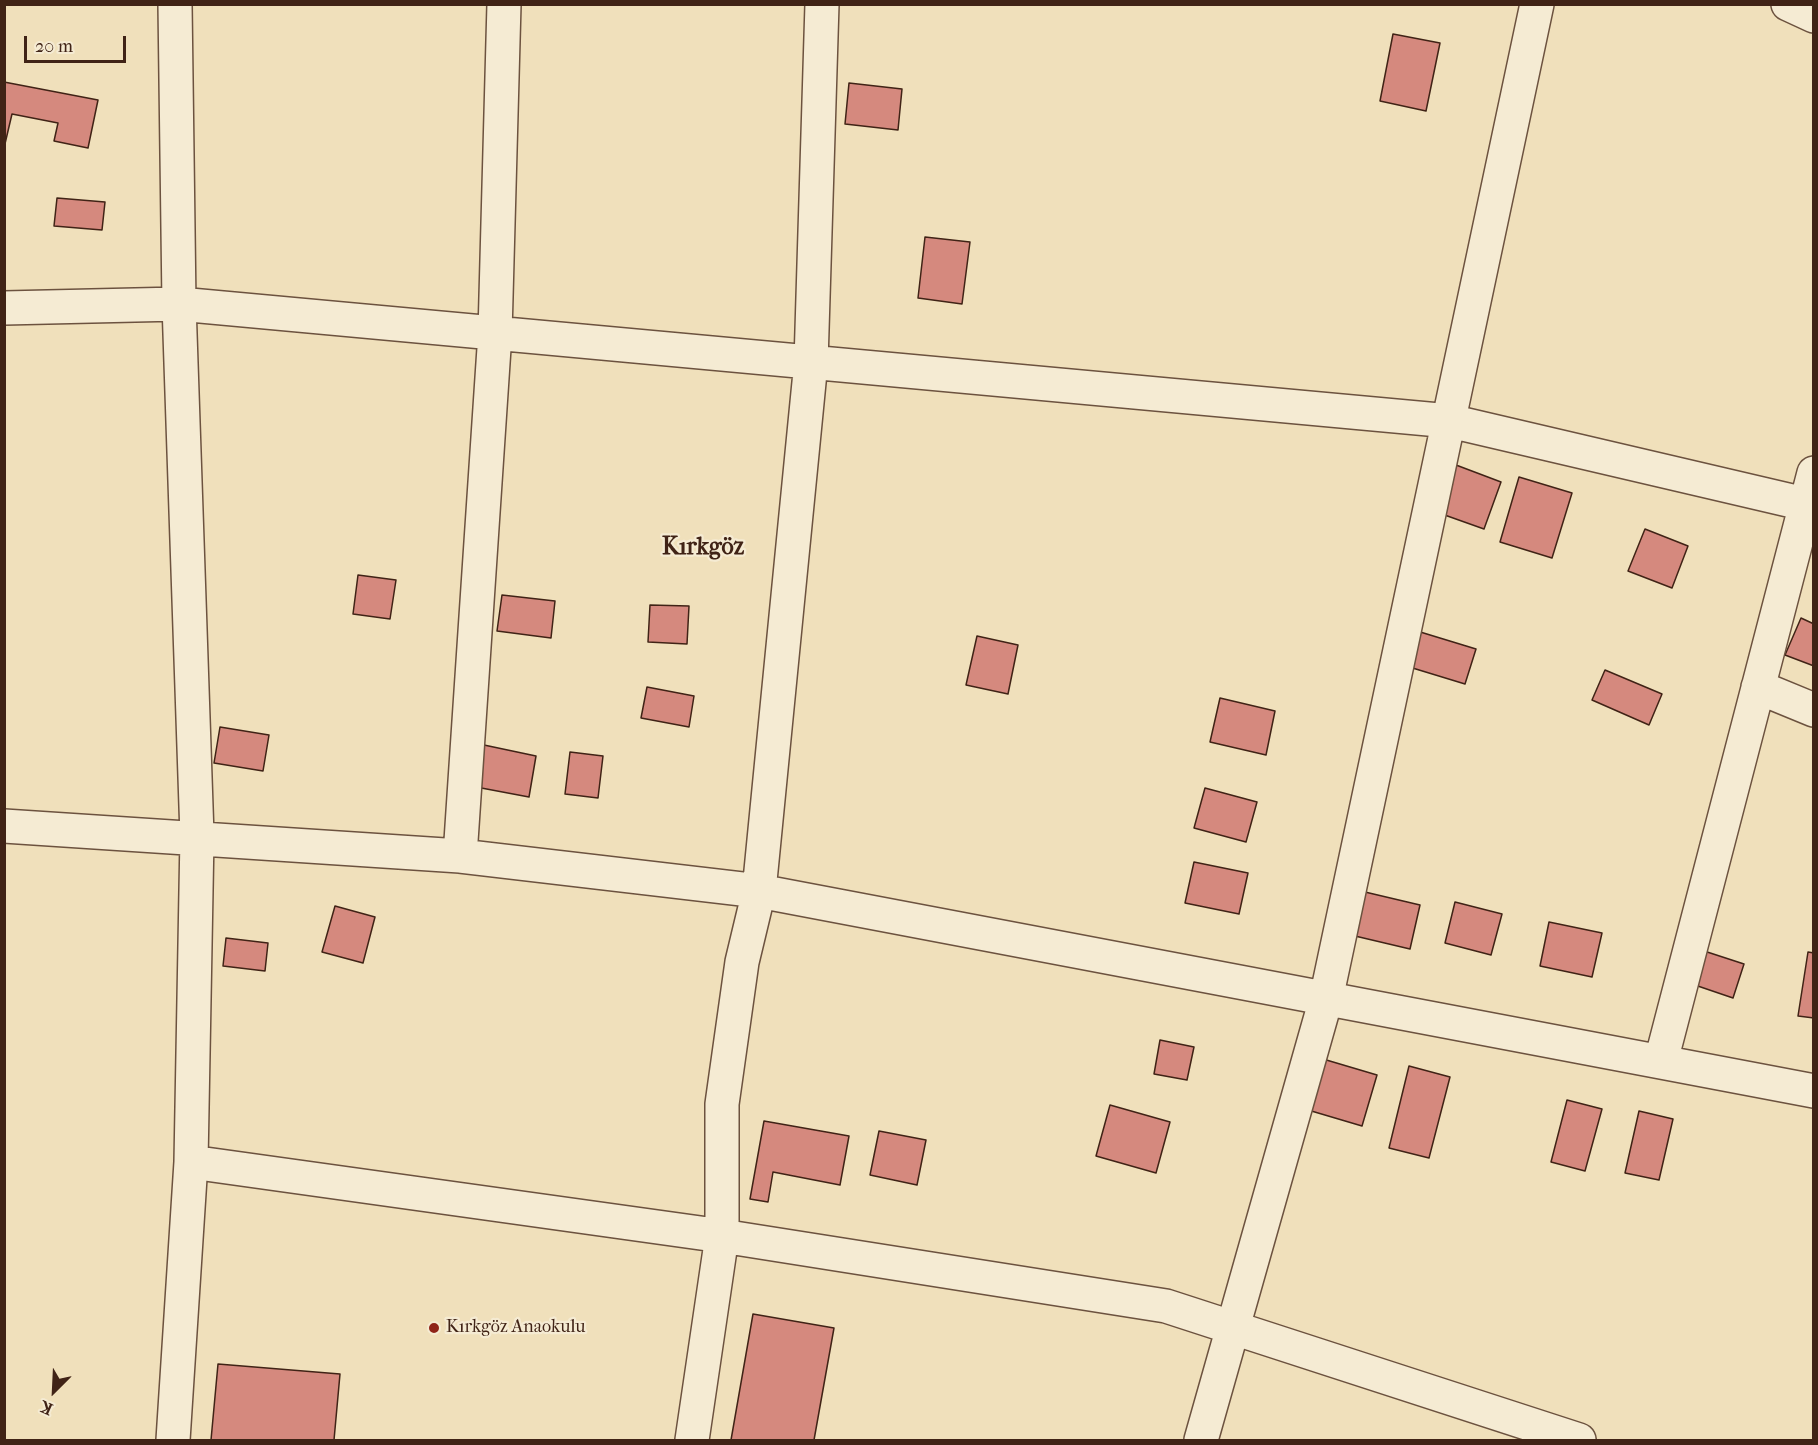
<!DOCTYPE html>
<html>
<head>
<meta charset="utf-8">
<style>
	body { margin:0 }
	#map { position:relative; width:1818px; height:1445px; overflow:hidden; background:#f0e0bb; font-family:"IM FELL French Canon",serif }
	canvas { display:block }
	.frame { position:absolute; inset:0; border:6px solid #402316; pointer-events:none }
	.north { position:absolute; left:24px; top:1361px; width:60px; height:60px; -webkit-text-stroke:4px #f5ebd3; paint-order:stroke; rotate:204deg; font-size:16px; font-weight:700; line-height:24px; text-align:center; color:#402316 }
	.north::after { content:''; display:block; margin:auto; width:21px; height:27px; background:#402316; clip-path:polygon(50% 0,100% 100%,50% 72%,0 100%) }
	.scale { position:absolute; left:24px; top:36px; width:102px; height:27px; box-sizing:border-box; border:3px solid #402316; border-top:0; padding-left:8px; font-size:18px; line-height:21px; white-space:nowrap; color:#402316; -webkit-text-stroke:4px #f5ebd3; paint-order:stroke }
</style>
</head>
<body>
<div id="map">
<canvas width="1818" height="1445"></canvas>
<div class="frame"></div>
<div class="north">K</div>
<div class="scale">20 m</div>
</div>
<script>
const g = document.querySelector('canvas').getContext('2d');
g.lineJoin = 'round';
function paint(path, color) {
  g.fillStyle = color;
  g.fill(path, 'evenodd');
}
function trace(path, color, width, dash) {
  g.strokeStyle = color;
  g.lineWidth = width;
  g.lineCap = dash ? 'butt' : 'round';
  g.setLineDash(dash || []);
  g.stroke(path);
}
function label(font, color, halo, rows, align = 'center') {
  g.font = font + ' "IM FELL French Canon",serif';
  g.lineWidth = 4.5;
  g.setLineDash([]);
  g.textBaseline = 'middle';
  g.strokeStyle = halo;
  g.fillStyle = color;
  for (const [text, x, y, turn = 0] of rows) {
    g.save();
    g.translate(x, y);
    g.rotate((+turn || 0) * Math.PI / 180);
    g.textAlign = isNaN(turn) ? turn : align;
    if (halo) g.strokeText(text, 0, 0);
    g.fillText(text, 0, 0);
    g.restore();
  }
}
const building = new Path2D(`
	M1393,34L1440,43L1426,111L1380,101Z
	M4,82L98,100L88,148L54,141L58,123L12,114L4,148Z
	M849,83L902,89L898,130L845,124Z
	M57,198L105,202L102,230L54,226Z
	M925,237L970,242L962,304L918,298Z
	M1456,465L1501,482L1484,529L1439,513Z
	M1519,477L1572,493L1552,558L1500,542Z
	M1645,529L1688,546L1672,588L1628,571Z
	M358,575L396,580L390,619L353,614Z
	M502,595L555,601L551,638L497,631Z
	M650,605L689,606L687,644L648,642Z
	M1801,618L1814,624V666L1785,655Z
	M1417,631L1476,649L1465,684L1406,666Z
	M977,636L1018,645L1008,694L966,685Z
	M1605,670L1662,694L1649,725L1592,700Z
	M647,687L694,696L689,727L641,718Z
	M1220,698L1275,711L1266,755L1210,742Z
	M220,727L269,735L263,771L214,763Z
	M484,745L536,756L529,797L476,787Z
	M570,752L603,756L598,798L565,794Z
	M1205,788L1257,802L1246,842L1194,828Z
	M1194,862L1248,873L1239,914L1185,903Z
	M1365,892L1420,905L1410,949L1355,936Z
	M1455,902L1502,914L1491,955L1445,943Z
	M335,906L375,917L363,963L322,952Z
	M1549,922L1602,933L1592,977L1540,966Z
	M226,938L268,943L265,971L223,966Z
	M1698,949L1744,964L1733,998L1686,982Z
	M1808,952L1814,953V1018L1798,1016Z
	M1160,1040L1194,1047L1187,1080L1154,1074Z
	M1323,1059L1377,1075L1362,1126L1308,1110Z
	M1409,1066L1450,1077L1429,1158L1389,1148Z
	M1567,1100L1602,1109L1585,1171L1551,1162Z
	M1110,1105L1170,1122L1156,1173L1096,1156Z
	M1639,1111L1673,1119L1659,1180L1625,1173Z
	M764,1121L849,1136L840,1185L773,1172L768,1202L750,1199Z
	M879,1131L926,1140L917,1185L870,1175Z
	M753,1314L834,1328L814,1440H731Z
	M218,1364L340,1374L334,1440H211Z`);
const minor = new Path2D(`
	M1788,4L1814,16
	M4,308L179,304L1450,421L1805,504
	M1758,687L1814,710
	M4,826L460,856L759,891L1814,1091
	M460,856L495,333L504,4
	M1661,1061L1814,473
	M191,1162L722,1236L1166,1306L1579,1440
	M173,1440L191,1162L197,836L179,304L175,4
	M692,1440L722,1236V1104L742,962L759,891L811,362L822,4
	M1201,1440L1326,999L1537,4`);
const markers = [
	[434,1328,6,"#8f2418"]
];
const poiNames = [
	["Kırkgöz Anaokulu",446,1328]
];
const districtNames = [
	["Kırkgöz",703,548]
];
paint(building, '#d5897e');
trace(building, '#402316', 1.5);
trace(minor, '#6c523f', 36);
trace(minor, '#f5ebd3', 33);
for (const [x, y, r, color] of markers) {
  const dot = new Path2D();
  dot.arc(x, y, r, 0, 2 * Math.PI);
  g.fillStyle = color;
  g.fill(dot);
  trace(dot, '#f5ebd3', 2);
}
label('18px', '#402316', '#f5ebd3', poiNames, 'left');
label('bold 24px', '#402316', '#f5ebd3', districtNames);
</script>
</body>
</html>
